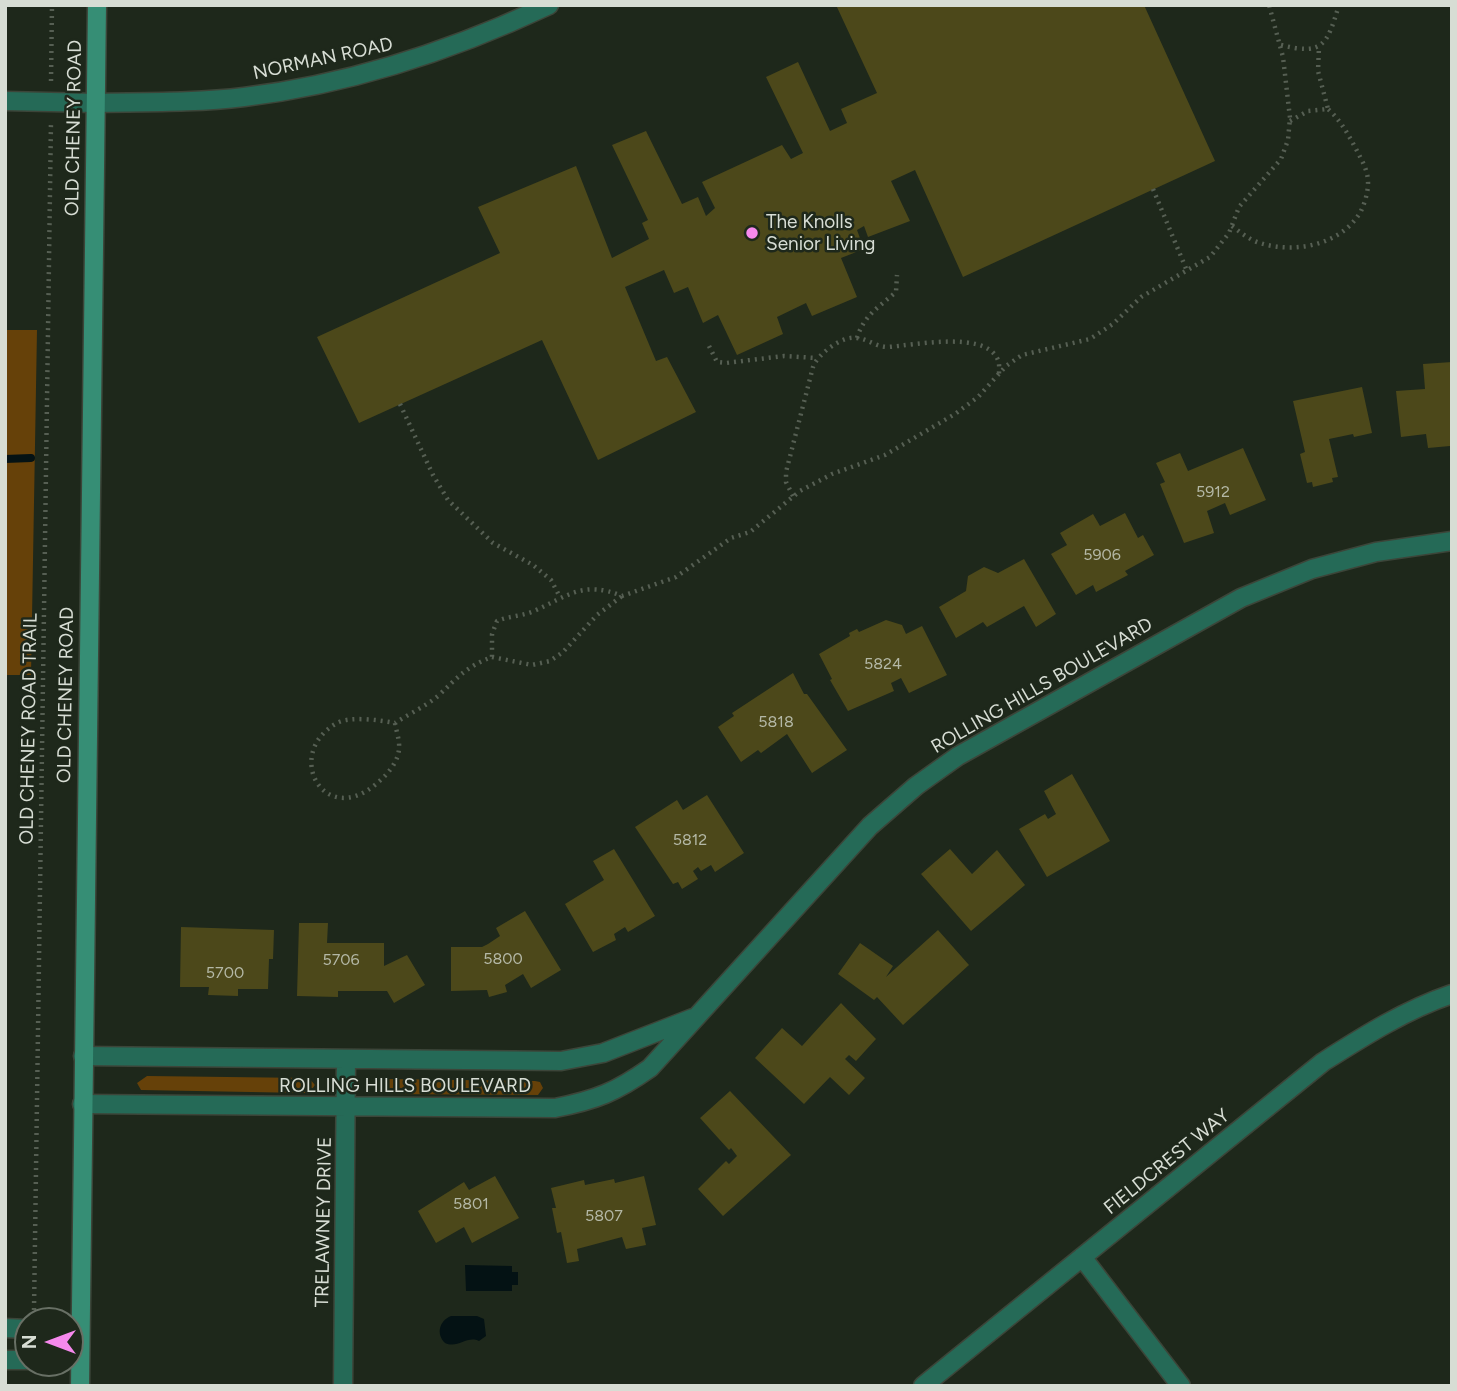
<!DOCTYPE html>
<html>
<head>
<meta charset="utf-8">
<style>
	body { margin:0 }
	#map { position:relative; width:1457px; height:1391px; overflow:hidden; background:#1e281b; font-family:Figtree,sans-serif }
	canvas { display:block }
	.frame { position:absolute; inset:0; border:7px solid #d7ddd4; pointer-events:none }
	.north { position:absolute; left:14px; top:1307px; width:70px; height:70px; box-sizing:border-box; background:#1e281b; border:2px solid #687065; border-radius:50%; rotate:270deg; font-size:19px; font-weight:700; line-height:28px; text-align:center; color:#d7ddd4 }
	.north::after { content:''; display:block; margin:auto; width:24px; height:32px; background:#f689ed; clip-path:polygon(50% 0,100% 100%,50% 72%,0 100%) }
</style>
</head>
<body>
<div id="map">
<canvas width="1457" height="1391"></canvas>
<div class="frame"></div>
<div class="north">N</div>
</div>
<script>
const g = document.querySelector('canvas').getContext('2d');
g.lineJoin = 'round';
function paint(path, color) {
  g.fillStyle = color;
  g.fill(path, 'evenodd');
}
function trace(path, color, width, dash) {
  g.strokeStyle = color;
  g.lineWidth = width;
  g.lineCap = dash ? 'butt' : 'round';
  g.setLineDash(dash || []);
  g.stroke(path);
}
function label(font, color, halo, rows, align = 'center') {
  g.font = font + ' Figtree,sans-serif';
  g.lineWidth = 5;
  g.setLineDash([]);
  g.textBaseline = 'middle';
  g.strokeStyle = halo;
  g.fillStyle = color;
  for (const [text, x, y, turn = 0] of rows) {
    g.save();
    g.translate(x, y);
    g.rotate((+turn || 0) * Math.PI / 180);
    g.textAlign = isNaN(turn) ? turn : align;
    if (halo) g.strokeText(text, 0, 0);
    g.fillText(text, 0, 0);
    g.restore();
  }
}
const green = new Path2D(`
	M5,330H37L31,675H5Z
	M147,1076L309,1078L315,1085L310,1092L305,1093L141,1090L137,1083Z
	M382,1079L535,1081L540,1082L543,1088L538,1095L382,1094L373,1090L377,1080Z`);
const water = new Path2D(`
	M465,1265L512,1266V1272H518V1285H512V1291H466Z
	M451,1316H477L484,1319L486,1336L479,1341C467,1335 458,1349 445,1343C436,1334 439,1321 451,1316Z`);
const stream = new Path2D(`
	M5,459L31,458`);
const building = new Path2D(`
	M836,5H1144L1215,161L963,277L915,170L891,181L910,221L868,237L864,226L857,230L864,249L841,258L857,297L812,316L806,303L777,317L783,334L737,355L718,315L703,323L688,287L674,293L664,270L625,287L656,361L667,357L696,412L598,460L542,340L359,423L317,337L500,253L478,207L576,166L612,258L649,239L642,223L648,220L612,145L646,131L682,204L698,197L706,216L715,208L702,182L782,145L791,159L803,153L766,77L798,62L830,131L847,123L841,109L877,93Z
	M1452,362L1450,446L1428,448L1426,434L1401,437L1396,391L1425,389L1423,364Z
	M1362,387L1372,433L1354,437L1353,434L1329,439L1338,477L1332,478L1333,482L1313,487L1312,482L1307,483L1300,454L1305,452L1293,401Z
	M1243,448L1266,500L1230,515L1225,503L1207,511L1214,533L1184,543L1160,484L1165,482L1156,463L1180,453L1188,471Z
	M1125,513L1138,538L1143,535L1154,555L1125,571L1128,575L1096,592L1093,585L1076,595L1051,554L1067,545L1060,533L1093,514L1100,526Z
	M1024,559L1056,614L1036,627L1024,606L987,627L983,622L956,638L939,607L966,591L968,576L984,567L998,573Z
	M886,620L902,625L906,634L922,626L947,675L909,693L901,678L891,683L894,691L848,711L830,680L832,679L819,654L850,636L849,633L857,629L859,632Z
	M793,673L804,694H807L847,750L812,773L787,734L761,753L758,750L741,762L718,727L734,716L732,713Z
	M1072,774L1110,841L1047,877L1019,829L1045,814L1048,819L1056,814L1044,791Z
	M707,795L744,853L715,872L711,865L701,871L698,867L693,871L698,879L682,889L678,882L673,884L635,827L677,800L683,810Z
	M614,849L655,916L628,932L625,927L614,934L616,940L593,952L565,904L604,880L593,861Z
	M950,849L972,874L997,850L1025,885L971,931L921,874Z
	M525,911L561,970L531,988L523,974L505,985L507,992L489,997L487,990L451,991V947H482L488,944L500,936L496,928Z
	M299,923H328L327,943H384V966L407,955L425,985L394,1003L387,991H338V997L297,996Z
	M181,927L274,930L273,959H269L268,989H238V996L208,995L209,987H180Z
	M938,930L969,965L903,1025L877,997L874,1000L838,974L860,943L893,966L886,977Z
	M841,1003L876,1039L856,1061L849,1055L845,1059L865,1078L849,1095L830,1077L804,1104L755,1058L782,1028L802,1046Z
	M730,1091L791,1155L723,1216L698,1189L726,1161L729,1164L737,1156L731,1148L729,1150L700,1118Z
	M495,1176L519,1218L472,1243L464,1227L436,1243L418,1211L464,1182L469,1190Z
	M644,1176L656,1225L642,1228L646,1245L626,1249L622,1237L577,1249L579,1261L567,1263L561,1232L557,1233L552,1208H556L551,1188L584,1180L585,1185L614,1179L615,1183Z`);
const path = new Path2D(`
	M1281,45C1324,56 1327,44 1339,5
	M51,81L52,5
	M1290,121L1308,111L1328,109L1318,71L1319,47
	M1153,189L1187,271
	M1232,226C1241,233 1250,240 1260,243C1295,254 1342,245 1361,211C1366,200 1370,186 1367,174C1365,165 1360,157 1356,149C1348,134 1341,121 1328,109
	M857,338C864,315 879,307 896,292L897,275
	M709,346L717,362L726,363L784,356L816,358
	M400,404L433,475L448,500L493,543L533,565L551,580L560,597
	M793,496L786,482V472L813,367C817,355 842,335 857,338C868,339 876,347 888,347C915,345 983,331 997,358C1000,363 999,369 999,374
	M492,657L532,665L550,661L563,652L597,615L622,596
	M395,723C396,730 400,741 399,749C398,763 386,776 376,784C323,829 283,753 337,723C349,716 380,720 395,723C409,714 426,706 438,696C457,678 467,666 492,657V634L497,621C509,616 523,616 534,611C568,596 583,580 622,596L676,577L731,538L750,532L800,491L832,474L885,455L955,414L978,397L1006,366L1022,355L1090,339L1113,324L1141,297L1210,257L1229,233L1239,207L1281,159L1288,140L1290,118L1283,57L1269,5
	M34,1310L51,121`);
const minor = new Path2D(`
	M95,103C145,102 195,103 244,97C351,84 451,51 549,5
	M83,1056L561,1061L603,1053L693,1018
	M82,1104L555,1108C596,1100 616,1092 650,1068L870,826L916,786L958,756L1241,598L1312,569L1376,552L1452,541
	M1082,1257L1181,1386
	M5,1328L28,1329
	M5,1360H28
	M343,1386L346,1059
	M923,1386L1323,1062C1364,1036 1405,1010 1452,994`);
const tertiary = new Path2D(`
	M5,101L95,103`);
const secondary = new Path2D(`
	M80,1386L97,5`);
const markers = [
	[752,233,7,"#f689ed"]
];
const numberNames = [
	["5912",1213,492],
	["5906",1102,555],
	["5824",883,664],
	["5818",776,722],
	["5812",690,840],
	["5800",503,959],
	["5706",341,960],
	["5700",225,973],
	["5801",471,1204],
	["5807",604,1216]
];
const streetNames = [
	["NORMAN ROAD",323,59,-12],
	["OLD CHENEY ROAD",74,128,-89],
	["ROLLING HILLS BOULEVARD",1042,686,-30],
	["OLD CHENEY ROAD",66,695,-89],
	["OLD CHENEY ROAD TRAIL",29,729,-89],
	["ROLLING HILLS BOULEVARD",405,1086],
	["FIELDCREST WAY",1167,1162,-39],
	["TRELAWNEY DRIVE",324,1222,-89]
];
const poiNames = [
	["The Knolls",766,222],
	["Senior Living",766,244]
];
paint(green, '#664109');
paint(water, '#041214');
trace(stream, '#041214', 8);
paint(building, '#4c481a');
trace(minor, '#3c4539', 21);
trace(tertiary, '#3c4539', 21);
trace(secondary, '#3c4539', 21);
trace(path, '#565f53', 4.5, [2, 5]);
trace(minor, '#256a57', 18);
trace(tertiary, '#256a57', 18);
trace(secondary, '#368e75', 18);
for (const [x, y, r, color] of markers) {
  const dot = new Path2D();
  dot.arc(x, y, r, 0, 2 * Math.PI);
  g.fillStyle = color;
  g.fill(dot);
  trace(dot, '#1e281b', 2.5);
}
label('16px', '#b4b8a6', null, numberNames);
label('19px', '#d7ddd4', '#1e281b', streetNames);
label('19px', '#d7ddd4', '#1e281b', poiNames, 'left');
</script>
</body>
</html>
